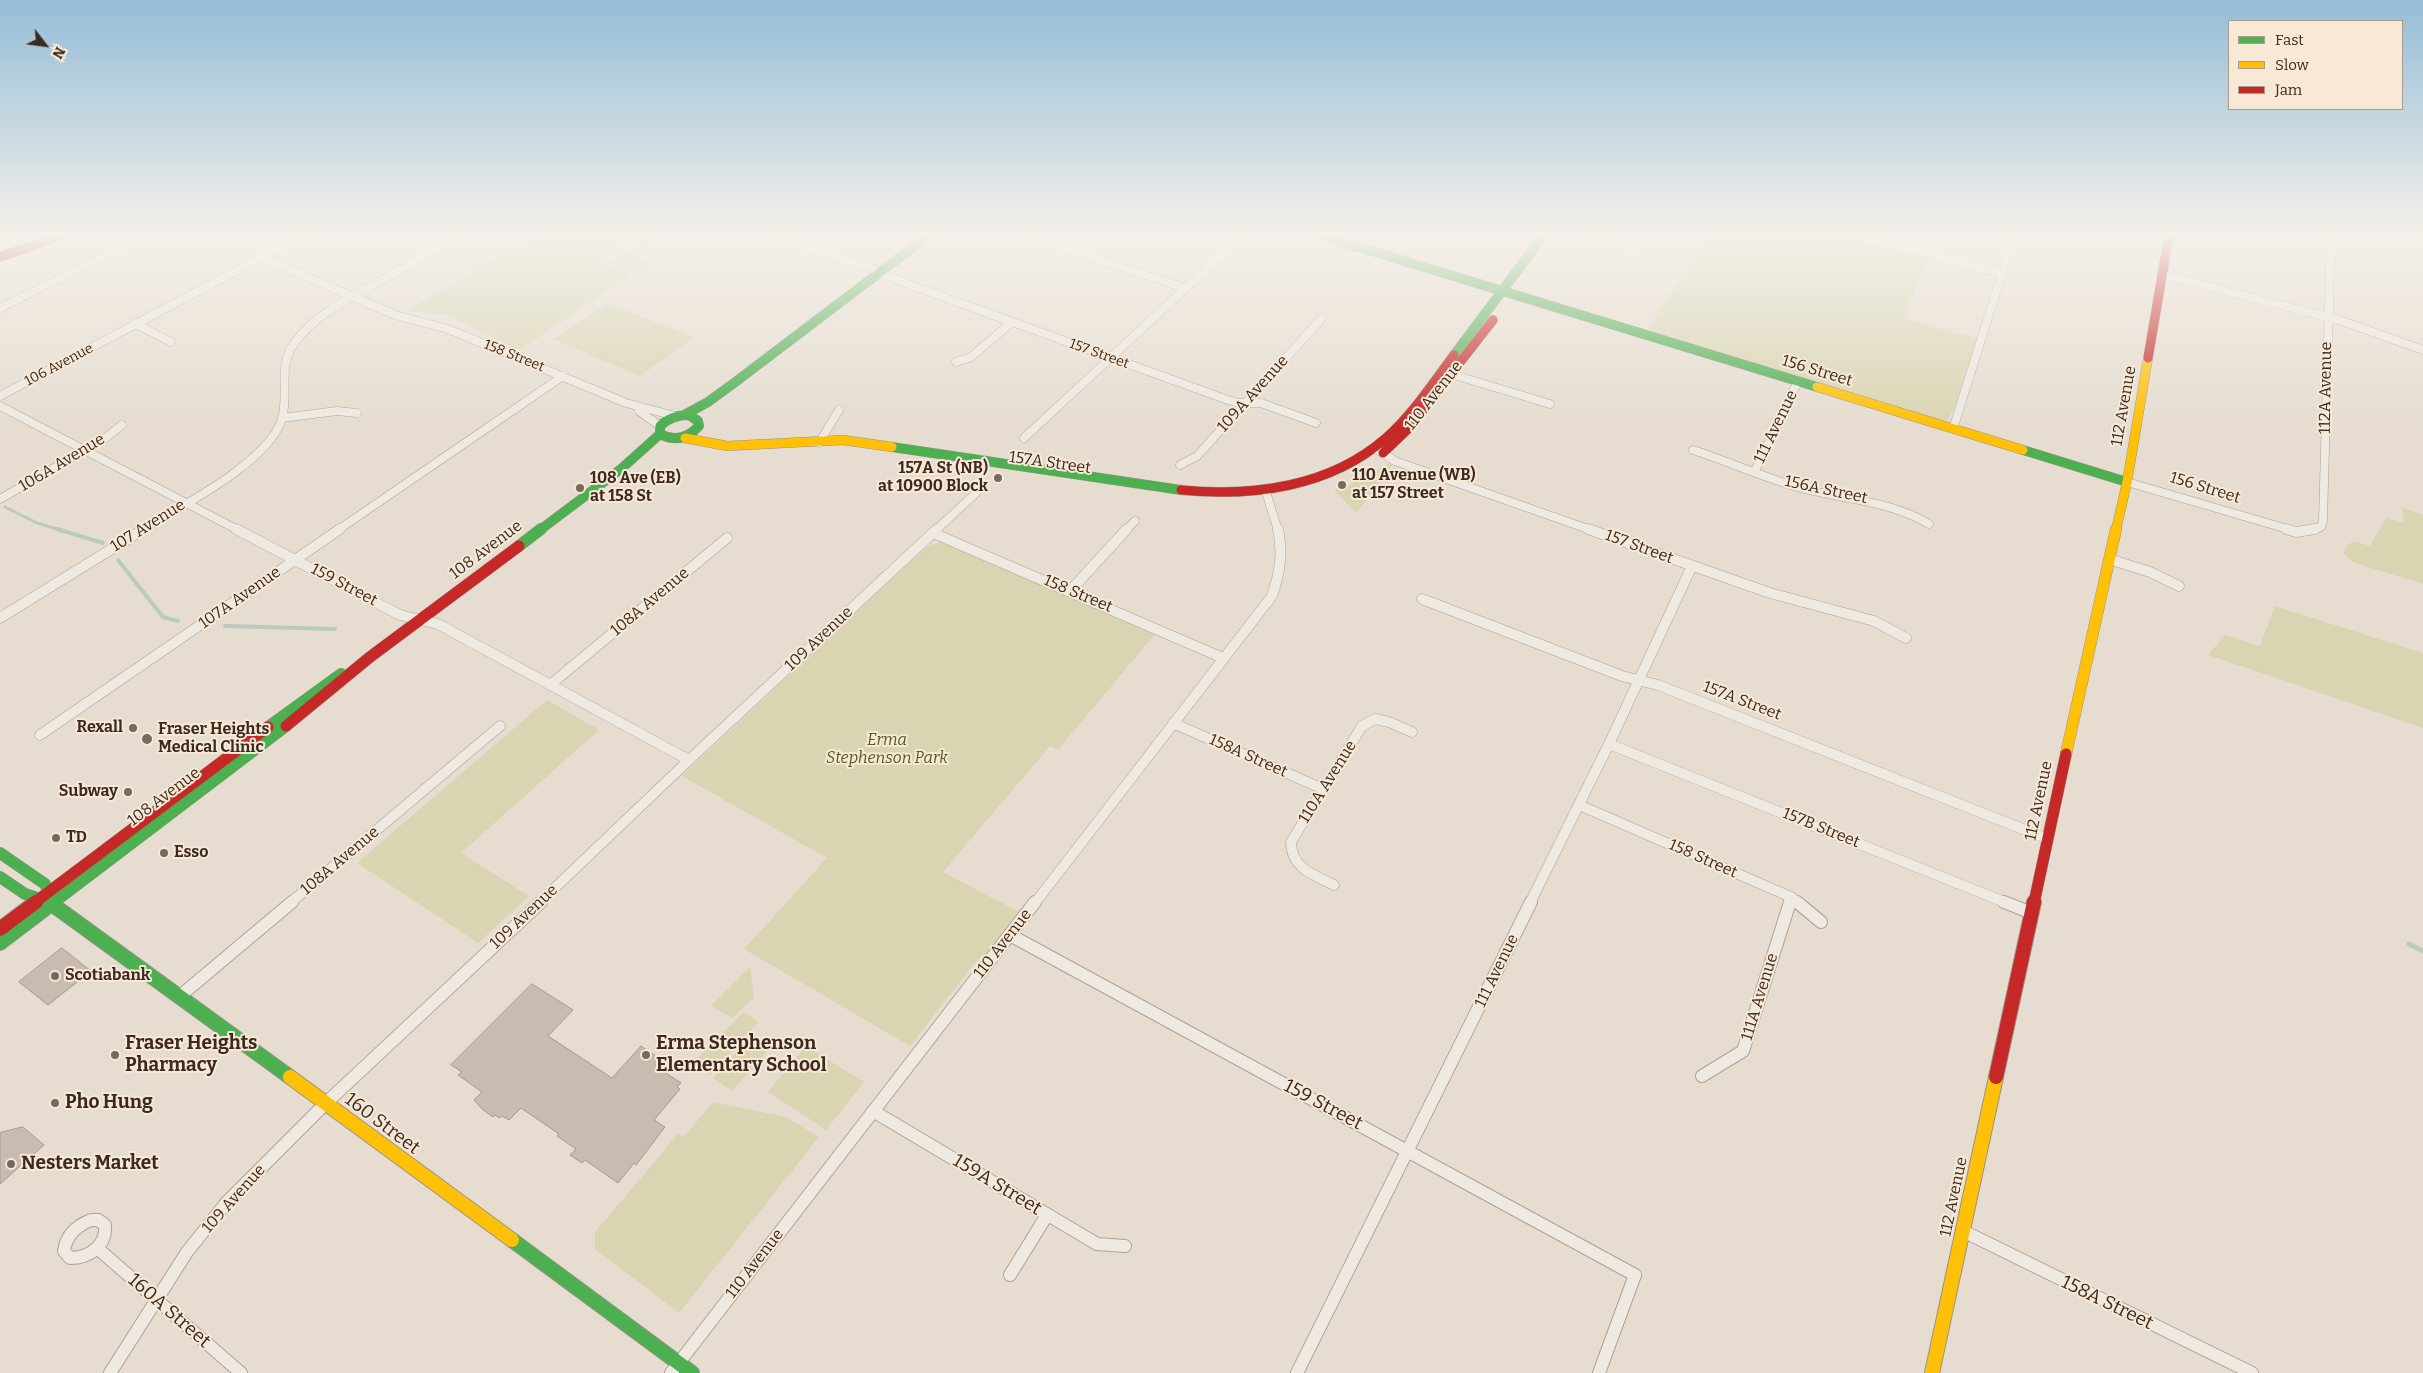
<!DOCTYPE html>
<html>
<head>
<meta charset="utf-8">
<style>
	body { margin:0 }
	#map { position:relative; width:2423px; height:1373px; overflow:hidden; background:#e6ddd0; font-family:Bitter,serif }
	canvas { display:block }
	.legend { position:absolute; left:2228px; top:20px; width:175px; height:90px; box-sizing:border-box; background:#f7e9d6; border:1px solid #ac9c8d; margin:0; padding:6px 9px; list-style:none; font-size:15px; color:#3c291f }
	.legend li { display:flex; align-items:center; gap:10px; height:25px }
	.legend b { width:25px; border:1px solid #ac9c8d }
	.north { position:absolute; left:20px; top:20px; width:50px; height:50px; -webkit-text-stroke:4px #f7e9d6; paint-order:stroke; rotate:120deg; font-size:14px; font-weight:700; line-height:20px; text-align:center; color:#3c291f }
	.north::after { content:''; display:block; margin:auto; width:18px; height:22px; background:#3c291f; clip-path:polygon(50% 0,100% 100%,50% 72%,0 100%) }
</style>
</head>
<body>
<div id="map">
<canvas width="2423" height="1373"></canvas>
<ul class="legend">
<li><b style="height:6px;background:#4caf50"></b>Fast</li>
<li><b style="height:6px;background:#ffc107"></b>Slow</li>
<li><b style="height:6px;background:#c62828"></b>Jam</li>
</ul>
<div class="north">N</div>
</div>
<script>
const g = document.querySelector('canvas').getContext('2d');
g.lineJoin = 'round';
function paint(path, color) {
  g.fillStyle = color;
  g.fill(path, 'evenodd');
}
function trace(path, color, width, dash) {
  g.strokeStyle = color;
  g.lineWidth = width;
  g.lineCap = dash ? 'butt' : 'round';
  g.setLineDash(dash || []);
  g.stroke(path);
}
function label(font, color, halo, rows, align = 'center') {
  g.font = font + ' Bitter,serif';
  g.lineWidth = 4;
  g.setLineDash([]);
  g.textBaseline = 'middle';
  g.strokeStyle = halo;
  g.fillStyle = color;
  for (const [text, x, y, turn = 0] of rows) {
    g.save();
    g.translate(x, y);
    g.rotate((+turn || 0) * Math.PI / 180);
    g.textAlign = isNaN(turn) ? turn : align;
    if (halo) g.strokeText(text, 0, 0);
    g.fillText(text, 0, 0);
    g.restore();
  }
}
const green = new Path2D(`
	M542,235H632L616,245L600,262L631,275L519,350L446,315L406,311L515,247H522Z
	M636,235H657L648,240L654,243L643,250L624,242Z
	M1707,235H1849L1929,255L1904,318L1977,339C1973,353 1957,414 1946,420C1943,421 1938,420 1935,420L1716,351H1708L1658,335L1648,329Z
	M660,248L682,256L669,265L647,256Z
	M625,251L654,264L636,275L607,262Z
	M608,303L694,338L640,376L553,339Z
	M1390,463L1393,464L1356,513L1334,490L1360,480Z
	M2402,507L2423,515V584L2352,562L2344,553L2346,546L2354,541L2370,546L2386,518L2404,523Z
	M941,542L1155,634L1058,750L1050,746L943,872L1019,912L987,954L978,959L910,1046L744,949L827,858L682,776L886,584L927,547Z
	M2275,606L2423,653V728L2208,655L2225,635L2260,646Z
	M547,700L599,730L461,853L529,896L478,943L357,863Z
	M750,967L754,998L732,1018L711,1006Z
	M744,1012L758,1022L710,1075L693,1062Z
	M749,1038L772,1046L732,1091L713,1078Z
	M806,1046L864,1082L826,1130L768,1092Z
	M713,1102L786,1117L819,1137L679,1313L595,1249V1232L678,1134L684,1137Z`);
const streamFar2 = new Path2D(`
	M5,507L37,523L61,530`);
const streamFar1 = new Path2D(`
	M57,529L103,543
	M118,560L163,617L178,621
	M225,626L335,629`);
const stream = new Path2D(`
	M2409,944L2423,951`);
const building = new Path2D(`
	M62,948L91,971L48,1005L19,982Z
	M532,984L573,1010L548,1036L612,1078L641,1046L663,1061L657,1067L681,1083L677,1087L680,1089L654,1120L665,1127L636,1165L634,1163L618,1183L585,1160L582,1163L570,1155L576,1149L557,1136L559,1134L521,1108L509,1120L502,1116L500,1118L495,1115L493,1117L482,1109L474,1100L482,1092L458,1075L462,1072L451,1065Z
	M23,1127L44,1145L0,1184V1133Z`);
const streetFar2 = new Path2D(`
	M772,235L870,268L913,286L1228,400L1239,403H1261L1316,423
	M1587,235L1634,248
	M1853,235L2002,273
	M1026,236L1185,288
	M261,257L395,315L448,329L626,403L675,416
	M2163,275L2339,320L2423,350
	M0,308L135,241
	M136,324L171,342
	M956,362L971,357L1012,322
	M1451,374L1550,404
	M0,396L304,235
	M0,406L238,530
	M639,411L660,426
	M282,418L337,411L357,413
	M1953,429L2014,235
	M1024,438L1243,235
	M819,443L839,410
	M1374,448L1395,461L1591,530
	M1693,450C1730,462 1767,479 1805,489C1848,500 1890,501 1929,524
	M1180,465L1197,456L1322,318
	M1755,471L1797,383
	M2127,482L2291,530
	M1265,489L1278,530
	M0,499L104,439L122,425
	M142,530C181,506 268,463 282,419C289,394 278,367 293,345C315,313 355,295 388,277C412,263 436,249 460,235
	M338,530L563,376
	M936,530L976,493
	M1126,530L1135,521
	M2312,530L2321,527L2323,521L2331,235`);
const streetFar1 = new Path2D(`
	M236,529L400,615L438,624L689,760
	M1588,529L1770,593L1874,621L1906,638
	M2286,529L2296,532L2315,529
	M933,533L1223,658
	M2109,559L2150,572L2179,586
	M1070,591L1127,529
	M1422,599L1622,676L1658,685L2048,839
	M0,618L144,529
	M550,685L727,538
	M1173,723L1323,789
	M40,735L340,529
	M1609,744L2007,903
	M1579,805L1791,897L1798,903
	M1334,885C1314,875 1291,868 1291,842L1362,726L1375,719L1389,722L1412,732
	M290,903L500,726
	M539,903L689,760L937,529
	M1035,903L1272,596C1280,573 1283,553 1278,529
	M1530,903L1609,744L1692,566
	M1789,903L1791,897`);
const street = new Path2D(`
	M1797,902L1821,922
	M2004,902L2032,913
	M1010,935L1635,1275L1599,1373
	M180,996L292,902
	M1702,1076L1743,1051L1790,902
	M873,1111L1097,1244L1125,1246
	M91,1220H98L105,1225C107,1246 89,1258 70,1258L64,1251C66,1235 76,1226 91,1220Z
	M1963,1231L2252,1373
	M97,1248L241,1373
	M1010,1275L1047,1215
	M110,1373L187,1252L226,1203L325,1104L541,902
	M671,1373L1035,902
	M1297,1373L1531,902`);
const fastFar2 = new Path2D(`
	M1319,235L1817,387
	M0,236L3,235
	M1454,355L1544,235
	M684,415L708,402L734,383L929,235
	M689,415L698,421L699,426C688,438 675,442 660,434V426C668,418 677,415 689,415Z
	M892,447L1181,490
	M2023,450L2127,482
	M540,530L621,469L660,434`);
const fastFar1 = new Path2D(`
	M519,546L541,529
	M268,727L341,674
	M0,853L45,884L52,900
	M0,877L25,894L53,903
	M53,903L286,726`);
const fast = new Path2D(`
	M49,902L290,1077
	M0,943L54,902
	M512,1240L692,1373`);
const slowFar2 = new Path2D(`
	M1817,387L2023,450
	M685,438L727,446L843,440L892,447
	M2116,530L2127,482L2148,358`);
const slowFar1 = new Path2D(`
	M2066,754L2116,529`);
const slow = new Path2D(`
	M290,1077L512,1240
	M1932,1373L1996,1077`);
const jamFar2 = new Path2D(`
	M0,257L63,235
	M2148,358L2169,235
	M1383,453L1408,429L1493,320
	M1181,490C1253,497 1330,487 1386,438C1413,414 1433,383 1454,355`);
const jamFar1 = new Path2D(`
	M286,726L370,657L519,546
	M34,903L268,727
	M2034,903L2066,754`);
const jam = new Path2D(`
	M0,929L36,902
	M1996,1077L2034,902`);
const markers = [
	[998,478,5,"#78685d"],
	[1342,485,5,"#78685d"],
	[580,488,5,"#78685d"],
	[133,728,5,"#78685d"],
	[147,739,6,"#78685d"],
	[128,792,5,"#78685d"],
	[56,838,5,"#78685d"],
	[164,853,5,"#78685d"],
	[55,976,5,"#78685d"],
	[115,1055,5,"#78685d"],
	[646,1055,5,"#78685d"],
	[55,1103,5,"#78685d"],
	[11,1164,5,"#78685d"]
];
const farStreetnames = [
	["157 Street",1099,354,20],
	["158 Street",514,356,22],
	["106 Avenue",59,365,-28]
];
const streetNames = [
	["156 Street",1817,371,17],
	["112A Avenue",2326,388,-89],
	["109A Avenue",1253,394,-48],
	["110 Avenue",1434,396,-52],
	["112 Avenue",2124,406,-80],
	["111 Avenue",1776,427,-64],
	["106A Avenue",62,463,-31],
	["157A Street",1050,463,8],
	["156 Street",2205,488,17],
	["156A Street",1826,490,12],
	["107 Avenue",148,526,-32],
	["157 Street",1639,547,20],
	["108 Avenue",486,550,-37],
	["159 Street",344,585,28],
	["158 Street",1078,594,23],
	["107A Avenue",240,598,-35],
	["108A Avenue",650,602,-40],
	["109 Avenue",819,639,-43],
	["157A Street",1742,701,21],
	["158A Street",1248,756,24],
	["110A Avenue",1328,782,-58],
	["108 Avenue",164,797,-37],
	["112 Avenue",2039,801,-78],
	["157B Street",1821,828,22],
	["158 Street",1703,859,24],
	["108A Avenue",340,861,-40],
	["109 Avenue",524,917,-43],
	["110 Avenue",1003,944,-52],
	["111 Avenue",1497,971,-64],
	["111A Avenue",1760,997,-73],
	["112 Avenue",1954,1197,-78],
	["109 Avenue",234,1199,-48],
	["110 Avenue",755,1264,-52]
];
const poiNames = [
	["157A St (NB)",988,469,"right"],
	["at 10900 Block",988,487,"right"],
	["110 Avenue (WB)",1352,476],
	["at 157 Street",1352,494],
	["108 Ave (EB)",590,479],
	["at 158 St",590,497],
	["Rexall",123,728,"right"],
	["Fraser Heights",158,730],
	["Medical Clinic",158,748],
	["Subway",118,792,"right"],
	["TD",66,838],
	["Esso",174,853],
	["Scotiabank",65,976]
];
const parkNames = [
	["Erma",887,741],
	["Stephenson Park",887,759]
];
const nearPoinames = [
	["Fraser Heights",125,1044],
	["Pharmacy",125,1066],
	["Erma Stephenson",656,1044],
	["Elementary School",656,1066],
	["Pho Hung",65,1103],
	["Nesters Market",21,1164]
];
const nearStreetnames = [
	["159 Street",1323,1105,28],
	["160 Street",382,1124,37],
	["159A Street",997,1185,31],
	["158A Street",2107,1303,26],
	["160A Street",169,1311,41]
];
paint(green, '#d9d5b2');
trace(streamFar2, '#bacbbe', 3);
trace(streamFar1, '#bacbbe', 4);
trace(stream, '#bacbbe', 5);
paint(building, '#cabbb0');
trace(building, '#a7988f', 1);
trace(streetFar2, '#aca298', 9);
trace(streetFar1, '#aca298', 11);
trace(street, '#aca298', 14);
trace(fastFar2, '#9b9288', 10);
trace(fastFar1, '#9b9288', 12);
trace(fast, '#9b9288', 16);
trace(slowFar2, '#9b9288', 10);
trace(slowFar1, '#9b9288', 12);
trace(slow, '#9b9288', 16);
trace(jamFar2, '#9b9288', 10);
trace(jamFar1, '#9b9288', 12);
trace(jam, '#9b9288', 16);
trace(streetFar2, '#eee9e1', 8);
trace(streetFar1, '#eee9e1', 10);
trace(street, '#eee9e1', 12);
trace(fastFar2, '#4caf50', 9);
trace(fastFar1, '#4caf50', 11);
trace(fast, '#4caf50', 14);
trace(slowFar2, '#ffc107', 9);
trace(slowFar1, '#ffc107', 11);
trace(slow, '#ffc107', 14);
trace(jamFar2, '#c62828', 9);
trace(jamFar1, '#c62828', 11);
trace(jam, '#c62828', 14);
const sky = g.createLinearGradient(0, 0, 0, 427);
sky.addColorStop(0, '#95bdd7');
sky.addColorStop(0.55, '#f4f0ea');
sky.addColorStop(1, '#f4f0ea00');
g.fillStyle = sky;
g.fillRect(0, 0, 2423, 427);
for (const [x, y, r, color] of markers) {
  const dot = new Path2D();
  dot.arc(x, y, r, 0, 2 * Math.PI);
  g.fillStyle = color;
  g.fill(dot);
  trace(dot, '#f7e9d6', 2);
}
label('14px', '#3c291f', '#f7e9d6', farStreetnames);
label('16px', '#3c291f', '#f7e9d6', streetNames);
label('bold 16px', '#3c291f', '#f7e9d6', poiNames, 'left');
label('italic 16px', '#535925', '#f7e9d6', parkNames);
label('bold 19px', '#3c291f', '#f7e9d6', nearPoinames, 'left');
label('19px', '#3c291f', '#f7e9d6', nearStreetnames);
</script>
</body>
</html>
